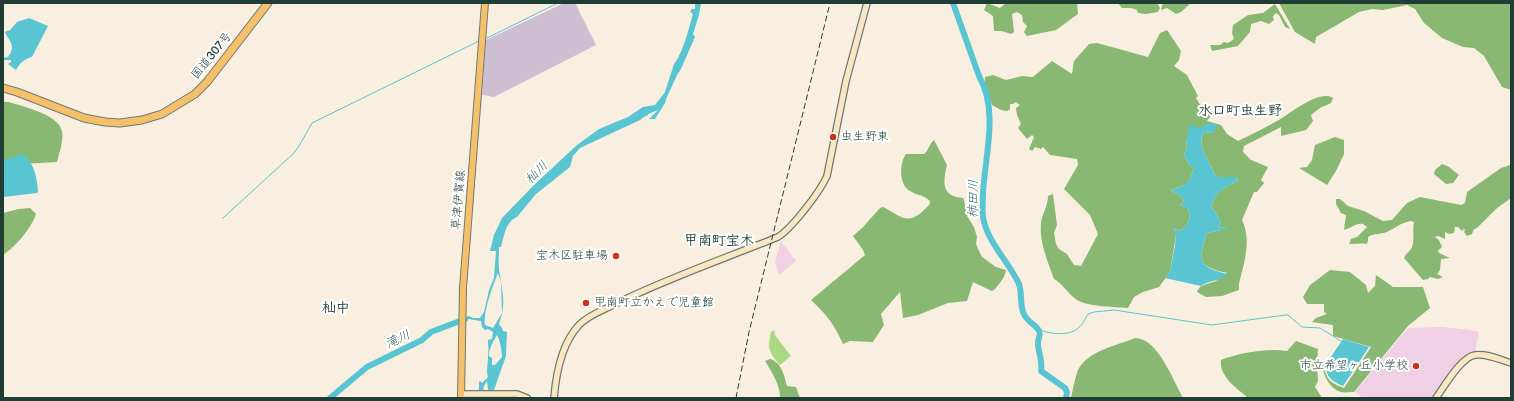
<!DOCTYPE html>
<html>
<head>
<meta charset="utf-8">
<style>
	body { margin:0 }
	#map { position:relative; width:1514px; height:401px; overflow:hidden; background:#f9efe1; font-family:"Balsamiq Sans",sans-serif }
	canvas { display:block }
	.frame { position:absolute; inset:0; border:4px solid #1f3d34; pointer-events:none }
</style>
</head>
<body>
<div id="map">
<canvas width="1514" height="401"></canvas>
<div class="frame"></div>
</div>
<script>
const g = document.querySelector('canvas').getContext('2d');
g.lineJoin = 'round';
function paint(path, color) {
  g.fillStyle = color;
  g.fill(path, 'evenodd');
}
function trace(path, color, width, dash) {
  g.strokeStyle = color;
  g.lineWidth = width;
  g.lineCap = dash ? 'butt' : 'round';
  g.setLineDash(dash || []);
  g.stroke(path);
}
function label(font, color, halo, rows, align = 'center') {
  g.font = font + ' "Balsamiq Sans","Klee One",sans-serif';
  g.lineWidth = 4;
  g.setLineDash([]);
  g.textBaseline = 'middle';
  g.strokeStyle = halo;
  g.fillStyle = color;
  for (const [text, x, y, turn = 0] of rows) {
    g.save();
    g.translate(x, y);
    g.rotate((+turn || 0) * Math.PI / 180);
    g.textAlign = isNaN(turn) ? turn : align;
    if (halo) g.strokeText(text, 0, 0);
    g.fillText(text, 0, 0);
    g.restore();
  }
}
const built = new Path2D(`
	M781,241L796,261L779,275L775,262Z
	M1441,327L1463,329L1479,332L1475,352L1464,356L1459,360L1432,398H1363L1355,392L1408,328Z`);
const industrial = new Path2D(`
	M564,3H575L596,45L494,97L482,95L486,40Z`);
const green = new Path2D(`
	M774,330L775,335L791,356L780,365C769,352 767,350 771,332Z`);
const forest = new Path2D(`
	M987,3L1000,8L1006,3H1077L1078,14L1056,30L1027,36L1024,32L1027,26L1023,22L1022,15L1017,12L1012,14L1014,32L1011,34L1002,31H994L993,16L984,10Z
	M1118,3H1157L1160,8L1158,12L1146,14L1138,13L1137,10L1131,8H1122Z
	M1163,3H1191L1181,12L1176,14L1167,8L1161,10Z
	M1279,3H1511V90L1502,87L1484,56L1474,48L1463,47L1442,38L1424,23L1415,9L1407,5L1383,10L1372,9L1359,12L1316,37L1315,44L1295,32Z
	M1275,4L1290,29L1285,27L1279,15L1276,13L1273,16L1274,20L1269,24L1261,21L1251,24L1250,32L1238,46L1212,51L1210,45H1220L1224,42L1228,43L1234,39L1232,33L1233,25L1248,15L1263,13Z
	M1167,30L1181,51L1179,60L1174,66L1187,75L1198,96L1196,98L1201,106L1207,104L1213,113L1207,121L1221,125L1227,134L1238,141C1251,135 1264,128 1277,121C1290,114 1319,89 1333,98L1331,103L1320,108L1311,115L1313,121L1306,130L1281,136V127L1244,146L1243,152L1251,160L1268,167L1261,180L1264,183L1257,192H1254L1242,220C1252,241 1244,263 1239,284V290L1222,296L1206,297L1197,292C1200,284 1206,285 1213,282C1218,281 1222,276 1227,273C1197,266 1198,261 1207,233L1221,230H1227L1224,227L1221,228L1219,225L1221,222L1211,206C1217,191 1224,187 1238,181L1236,177H1217L1214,174L1213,170C1208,160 1196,143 1204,133L1214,132L1200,129L1186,140L1187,147L1184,155L1190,166L1194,167C1188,186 1188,184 1171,190L1183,198L1184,202L1180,205L1187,208L1190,215L1187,225L1180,231L1174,229L1176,235L1170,272L1159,287L1143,292L1134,297L1128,308C1114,307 1089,307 1077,300C1068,294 1063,284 1054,279C1048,262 1039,242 1041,223C1042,214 1048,206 1048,196L1053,194L1057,225L1054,233L1056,244L1059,249L1067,254L1074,265L1081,266L1098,234L1090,215L1064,189L1078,165L1077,159L1050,155L1043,147L1041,149L1035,147L1032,151L1029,149L1034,137L1032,135L1027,139L1018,128L1021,124L1017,115L1016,108L1020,105L1015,102L1013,104H1010V109L1007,111L1001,110L992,105L985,85V77L993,75L1006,80L1022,76L1033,77L1052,61L1072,74L1074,61L1089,44L1097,43L1148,57L1160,33Z
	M3,102H9C24,107 58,114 62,131C64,141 59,153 57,162L3,165Z
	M1335,137L1344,140V154L1336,171L1327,185L1299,168L1307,167L1312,160L1315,145Z
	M934,140L947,165C943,182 941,196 963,198L964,200L967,216L974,227L977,237L976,244L979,251L982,257L996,267L1006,270C1005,278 999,284 994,290L992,291L973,282L967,301L948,303L918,315L903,318L900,292L881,314L884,325L873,342L850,341L843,344C834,324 827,315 811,300L865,255L863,250L853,236L863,227L880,208L883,207C888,209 892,212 897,215C912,224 920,214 930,204V201C922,194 918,196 910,191C899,185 899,164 906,154H924C929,150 929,144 934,140Z
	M1442,164L1449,167L1459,175L1453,183L1446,184L1434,174L1435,170Z
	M1510,165L1511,166V198L1496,209L1477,228L1474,229L1472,234L1467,236L1464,232L1465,230L1464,229L1462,231L1458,227H1455L1454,233L1449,234L1445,232V239L1438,236L1435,237L1439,240L1442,247L1438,251L1439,253L1450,258L1441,259L1440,270L1437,274L1443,277L1438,279L1430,277L1428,279L1423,280L1404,258C1406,253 1410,251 1412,247C1415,239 1412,230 1414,222L1411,221C1399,223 1395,229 1384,233C1378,234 1372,234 1368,237V241L1367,244C1361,243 1355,244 1349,244L1351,239L1357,237L1367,227L1363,224C1355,223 1352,228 1344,230L1346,215L1341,213L1336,204V199H1340L1348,206L1364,211L1383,221L1392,220L1407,203L1420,197L1461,205L1465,203L1467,192L1501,168Z
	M30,208L36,214C31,229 16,246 3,255V213L19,209Z
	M1330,270L1350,272L1366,285L1368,293L1375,286L1376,275L1393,287H1423L1430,308L1408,326L1354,392C1350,392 1345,393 1341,392C1330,389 1323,375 1322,365L1324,364C1325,378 1330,383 1344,388L1371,347L1333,336V325L1312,322L1316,318L1327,314L1324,312V304H1307L1303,297L1310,285Z
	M1136,338C1158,339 1173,380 1183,398H1071C1073,389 1075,378 1078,370C1088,351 1117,345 1136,338Z
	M1296,341L1318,349L1317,367L1318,381L1315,387L1322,398H1248C1237,388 1219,377 1221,360C1240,353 1267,348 1287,351Z
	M770,359C782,363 784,375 787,386L796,387L800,398H780C781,387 771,370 765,361Z`);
const water = new Path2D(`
	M695,3H701L699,15L693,34L695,37L680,71L678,73L666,99L665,103L655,119H649L658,110L648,114V115L644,117L640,120L580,148L573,156L570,167L536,194L517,217C505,222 504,237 501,247H499C499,255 498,263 499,269C502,291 507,303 499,324L502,328L503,331L507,332L506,356L494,390L496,398H489L487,381L484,386L482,398H479V382L480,381L482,383L488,377C486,370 488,364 488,357C489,352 488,346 488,340L492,339L493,332L488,329L485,330L482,327L481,321L468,319L459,323L460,320L469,316L473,318H480L484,312L489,290L494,278L496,251H490L494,235L502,218L533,186L577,145L599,129L628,117L643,107L655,105L665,92L674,64C683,53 689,28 693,14L690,12L692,9H695ZM498,273L501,282L502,313L493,328L485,325C483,312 493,285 498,273ZM497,335C500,339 502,352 502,357L495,365H492V358L489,356C489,348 493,342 497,335Z
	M29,18L48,26L32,57C24,59 20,63 16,70L8,64L11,62V60H3V58L8,57C17,45 9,42 5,32L10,30L17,22Z
	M1207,123L1218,125L1214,132L1204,133C1196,143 1208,160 1213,170L1214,174L1217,177H1236L1238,181C1224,187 1216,192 1211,206L1221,222L1219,225L1221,228L1224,227L1228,229L1227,230H1221L1207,233C1198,261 1197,266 1227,274C1219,282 1209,280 1201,286L1165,278L1170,272L1175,245L1176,235L1173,229L1180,231L1187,225L1190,215L1187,208L1180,205L1184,202L1183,198L1171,190C1187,185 1189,184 1194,167L1190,166L1184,155L1187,147L1186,140L1190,124L1200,129Z
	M22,154C34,161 37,178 38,191L37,193L3,197V161Z
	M1343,339L1369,347L1343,386C1313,374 1331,358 1343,339Z`);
const stream = new Path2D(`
	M487,38L558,3
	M223,218L294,153L299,146L312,123L479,41
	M1038,329C1049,334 1065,336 1076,330C1082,326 1085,319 1088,314L1094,312L1114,310L1212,325L1285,315H1288L1302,327L1320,328L1341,341`);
const river = new Path2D(`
	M953,3L979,76C999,111 985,155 983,193C983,201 982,209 983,217C987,242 1009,262 1019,284C1022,293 1020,303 1023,312C1026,322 1036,324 1039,331C1041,335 1038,339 1038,343C1038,353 1043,360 1041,371L1065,388L1067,392L1066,398
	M330,398L367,367L422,340L431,332L465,319`);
const secondary = new Path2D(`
	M461,394H517L527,398
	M554,398C556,374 562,343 579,325C588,315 604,310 615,304C668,278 723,259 778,237C792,228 820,192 827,176L846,81L867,3
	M1436,398C1444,387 1461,357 1475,355C1486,353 1501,360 1511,363`);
const primary = new Path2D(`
	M461,398L463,288L485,3`);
const highway = new Path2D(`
	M3,88L17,92L84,118L105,122L120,123L142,120L162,114L195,94L207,82L268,3`);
const rail = new Path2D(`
	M736,398L749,332L830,3`);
const markers = [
	[833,137,4,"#c8321e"],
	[616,256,4,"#c8321e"],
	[586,303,4,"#c8321e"],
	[1416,366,4,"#c8321e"]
];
const streetNames = [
	["国道307号",212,56,-51],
	["草津伊賀線",459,200,-85]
];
const poiNames = [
	["虫生野東",841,137],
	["宝木区駐車場",608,256,"right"],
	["甲南町立かえで児童館",594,303],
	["市立希望ヶ丘小学校",1408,366,"right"]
];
const waterNames = [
	["杣川",537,173,-45],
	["柿田川",974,199,-89],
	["滝川",398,340,-26]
];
const quarterNames = [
	["水口町虫生野",1240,111],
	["甲南町宝木",719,241],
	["杣中",336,308]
];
paint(built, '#efd0e5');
paint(industrial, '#cdbed2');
paint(green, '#abd885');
paint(forest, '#88b872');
paint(water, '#59c4d2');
trace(stream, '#59c4d2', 1);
trace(river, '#59c4d2', 6);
trace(secondary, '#6b7b71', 8);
trace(primary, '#6b7b71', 8);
trace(highway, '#6b7b71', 9);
trace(secondary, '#fbe6c4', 5.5);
trace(primary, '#f6c06b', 6);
trace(highway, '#f6c06b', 7);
trace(rail, '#1f3d34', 1, [6, 3]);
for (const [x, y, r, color] of markers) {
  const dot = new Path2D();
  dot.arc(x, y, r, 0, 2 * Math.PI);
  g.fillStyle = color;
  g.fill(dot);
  trace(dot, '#fff', 1.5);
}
label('12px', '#1f3d34', '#fff', streetNames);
label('12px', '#1f3d34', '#fff', poiNames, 'left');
label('italic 13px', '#306663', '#fff', waterNames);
label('bold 14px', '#1f3d34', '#fff', quarterNames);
</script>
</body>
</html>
